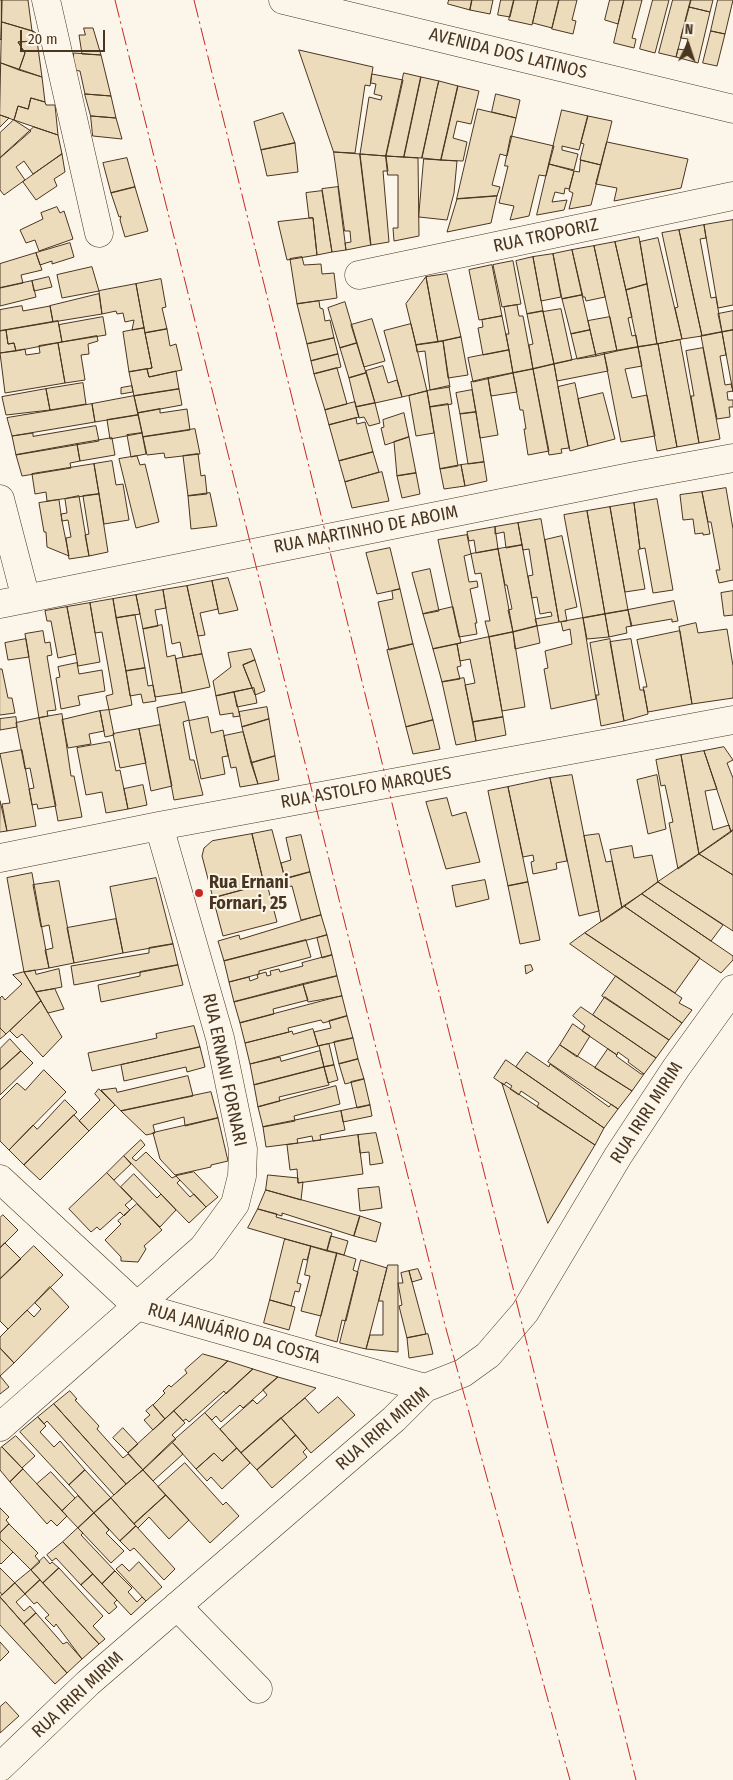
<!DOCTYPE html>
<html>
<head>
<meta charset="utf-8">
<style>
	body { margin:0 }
	#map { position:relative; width:733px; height:1780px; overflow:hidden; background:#fbf6e9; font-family:"Fira Sans Condensed",sans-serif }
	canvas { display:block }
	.north { position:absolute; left:663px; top:20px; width:50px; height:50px; -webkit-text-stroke:4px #fbf6e9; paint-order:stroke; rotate:4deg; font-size:14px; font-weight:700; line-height:20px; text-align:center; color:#4a3520 }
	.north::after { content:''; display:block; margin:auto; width:18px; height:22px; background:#4a3520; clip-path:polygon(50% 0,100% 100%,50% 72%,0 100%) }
	.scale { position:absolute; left:20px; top:30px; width:85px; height:22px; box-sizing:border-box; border:2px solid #4a3520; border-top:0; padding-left:6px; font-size:15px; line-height:18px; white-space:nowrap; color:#4a3520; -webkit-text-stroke:4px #fbf6e9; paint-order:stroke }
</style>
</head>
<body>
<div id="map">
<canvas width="733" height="1780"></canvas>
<div class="north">N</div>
<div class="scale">20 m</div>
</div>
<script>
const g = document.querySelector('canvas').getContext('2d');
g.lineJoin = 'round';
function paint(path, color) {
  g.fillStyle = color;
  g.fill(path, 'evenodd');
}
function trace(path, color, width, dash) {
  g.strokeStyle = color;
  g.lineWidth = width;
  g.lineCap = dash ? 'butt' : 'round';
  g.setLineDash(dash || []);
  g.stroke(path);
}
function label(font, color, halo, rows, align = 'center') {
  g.font = font + ' "Fira Sans Condensed",sans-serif';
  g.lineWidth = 4;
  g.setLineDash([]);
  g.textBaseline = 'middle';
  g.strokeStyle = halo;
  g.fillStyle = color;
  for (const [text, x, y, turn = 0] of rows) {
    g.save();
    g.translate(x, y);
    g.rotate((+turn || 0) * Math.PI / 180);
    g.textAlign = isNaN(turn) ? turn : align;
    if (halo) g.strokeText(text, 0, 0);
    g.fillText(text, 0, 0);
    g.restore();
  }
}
const building = new Path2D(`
	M0,0H2L1,40L0,39Z
	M2,0H28L32,31L2,22Z
	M449,0H472L470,10L448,4Z
	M472,0H493L490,14L470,10Z
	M501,0H514L510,17L498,15Z
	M514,0H538L532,25L509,20Z
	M538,0H559L552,28L533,23Z
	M559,0H577L572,20L576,21L573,34L552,29Z
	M610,0H624L618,24L605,20Z
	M624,0H642L632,38L636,39L634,48L614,43Z
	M653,0H669L655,53L640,49Z
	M673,0H691L676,57L659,53Z
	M691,0H713L710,12L689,7Z
	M718,0H733L725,34L711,31Z
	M689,7L710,12L698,63L676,57L678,49L685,50L688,39L681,38Z
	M2,22L33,31L34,41L18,42L25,53L19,70L1,63Z
	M84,28H93L101,55L82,54L79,35H85Z
	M33,31L36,33L42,77L19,70L25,53L18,42L34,41Z
	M711,31L725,34L717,66L703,63Z
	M299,50L373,67L370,86L365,85L355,153L334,152Z
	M74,53L101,55L111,96L85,94L80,71L73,70Z
	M1,63L42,77L45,102L31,98L28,109L18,106L14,120L0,115Z
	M404,73L421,77L404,157L386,156Z
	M372,74L403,80L386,156L360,154L369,97L381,100L382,96L374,94L376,84L371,83Z
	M421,77L439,81L437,88L422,158L404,157Z
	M439,81L458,86L441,160L422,158Z
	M458,86L479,91L471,124L457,121L453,138L467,142L463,161L441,160Z
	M85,94L111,96L116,118L91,116Z
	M496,94L520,100L516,118L492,112Z
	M31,98L45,102L46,105H55L58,135L14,120L18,106L28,109Z
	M478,109L516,118L507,156L500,154L492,185L500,187L497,196L457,199Z
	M562,110L588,116L579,150L562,146V150L578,154L574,170L549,164Z
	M283,113L295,143L261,150L254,122Z
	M0,115L9,118L0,127Z
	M91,116L116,118L122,139L93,136Z
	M588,116L612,121L601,165L580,160L584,144L581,143Z
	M14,120L31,131L0,158V133Z
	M34,127L58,135L62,154L33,174L24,161L16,167L25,180L4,195L0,190V158Z
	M511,136L554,146L546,176L539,175L529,216L510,220L514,206L499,203L508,166H505Z
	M607,142L688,159L681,188L614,201L617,188L596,184Z
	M295,143L298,172L267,176L261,150Z
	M334,152L360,154L371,245L346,250L345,243L351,242L350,231H345Z
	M62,154L65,172L54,179L57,186L36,200L23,182Z
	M360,154L386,156L388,171H383L389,242L371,245Z
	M386,156L418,158L419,236L394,241L393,228H398V175H388Z
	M127,158L135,187L111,193L103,163Z
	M424,159L457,161L454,193L447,220L419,217Z
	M581,160L601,165L591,205L569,209L573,193L569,191L574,171L579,172Z
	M549,164L574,171L569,189L565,188L564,194L555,192L552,202L567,200L564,210L537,215Z
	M135,187L148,231L125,237L120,220L121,216L119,217L111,193Z
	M338,187L346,250L332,252L322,189Z
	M322,191L332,252L317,255L313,218H309L306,193Z
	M497,196L491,223L447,232L457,199Z
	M57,207L60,213L64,211L73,239L39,251L35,240L26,243L20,230L43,219L41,213Z
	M313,218L317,255L287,260L278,222Z
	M733,220V305L718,308L704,225Z
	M704,225L706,238L700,239L711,298L716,297L722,332L702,336L679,230Z
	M679,230L702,336L682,339L675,308L678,307L662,233Z
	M639,237L647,284L626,290L615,242Z
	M658,238L682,339L657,344L640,242Z
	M615,242L632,317L628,318L632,336L636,335L638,347L617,351L594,246Z
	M70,243L74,257L52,264V261L40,265L36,253Z
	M594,246L605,297L586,301L585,297H583L572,250Z
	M572,250L582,295L562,299L553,254Z
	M36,253L42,270L21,275L23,283L0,288V264Z
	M553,254L561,297L541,301L533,257Z
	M302,257L304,265L321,264L322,274L334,273L337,298L297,304L290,259Z
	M533,257L543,311L527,314L516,261Z
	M513,261L521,304L502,307L493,265Z
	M492,265L502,316L479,320L469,270Z
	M92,267L99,291L62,298L57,275Z
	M447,274L461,337L438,342L426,277Z
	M49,277L52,287L34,291L32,281Z
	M426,277L438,342L416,345L406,304Z
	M161,279L166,307L162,308L167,329L145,333L136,284Z
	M32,281L36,297L0,306V288Z
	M136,284L144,328L132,330L134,320L125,322L123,313L117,314L116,311L102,314L99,291Z
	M647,284L657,344L638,347L626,290Z
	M99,294L102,314L53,322L50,306Z
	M582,295L590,330L571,334L562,299Z
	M319,301L320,308L323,309L325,321L330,320L334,338L307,344L297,304Z
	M345,302L357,343L340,348L328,308Z
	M517,305L519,316H523L533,369L513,373L506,334H509L504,307Z
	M22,306L23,311L50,306L53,322L0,331V310Z
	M561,309L572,360L554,364L543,312Z
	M543,311L554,364L533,369L529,345L533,344L527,314Z
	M733,311V330L722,332L718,314Z
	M502,316L509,350L483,355L478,328L483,327L482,320Z
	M103,317L106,335L62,342L59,325Z
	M610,317L617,351L596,356L588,321Z
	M372,319L385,361L364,367L351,325Z
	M58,321L62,342L16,351L14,343L8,344L6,330Z
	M411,324L427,391L402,397L384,331Z
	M144,328L152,368L129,372L123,332Z
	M167,329L170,346L176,344L182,370L149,377L147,369L152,368L145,333Z
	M6,330L8,344L14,343L16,351L0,353V331Z
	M590,330L596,356L577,359L571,334Z
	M733,330V392L722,332Z
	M722,332L726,355L720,356L725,385L731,384L733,391L727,392L728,400H733V407H729L730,417L717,419L701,336Z
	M97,336L98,341L88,344L89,354L81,355L85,380L65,383L58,343Z
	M461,337L468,375L448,378L443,341Z
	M334,338L338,354L311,361L307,344Z
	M680,340L699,443L677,447L658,344Z
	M443,341L450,387L430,390L425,351L417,352L416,345Z
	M58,343L65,383L5,393L0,353L25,349L26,355L40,353L39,346Z
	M357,343L366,373L349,378L340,348Z
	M658,344L677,447L657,451L638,347Z
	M638,347L642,366L625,369L632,398L647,395L655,436L621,442L604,353Z
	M703,348L720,439L699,443L691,396H694L686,351Z
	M509,350L513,373L473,382L468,358Z
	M604,353L608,371L557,381L554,364Z
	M338,354L341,367L314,374L311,361Z
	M554,364L569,448L561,449L562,453L549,455L533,369Z
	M383,366L388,383L397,380L402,397L375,403L366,371Z
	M337,368L347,404L325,410L314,374Z
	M147,369L149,377L176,371L179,389L134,396L129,372Z
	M533,369L549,451L528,455L524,429H526L523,410H520L513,373Z
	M366,373L375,403L356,407L349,378Z
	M513,373L517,392L491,396L488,378Z
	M488,378L498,435L480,438L471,382Z
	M83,383L86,404L50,410L46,389Z
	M575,383L588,446L570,451L558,387Z
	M132,386L133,392L121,394V388Z
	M449,386L452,404L430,407L427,391Z
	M46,389L50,410L6,415L2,397Z
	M179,389L182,405L138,413L134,396Z
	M472,390L476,412L460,414L456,393Z
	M427,391L434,433L416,436L409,396Z
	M603,393L615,439L588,446L578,399Z
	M134,396L138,415L95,422L92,404Z
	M355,402L359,417L329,425L325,410Z
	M375,403L380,423L369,426L364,417L359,418L356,407Z
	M92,404L95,422L12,436L7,418Z
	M448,404L458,466L440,469L430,407Z
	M160,409V413L187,409L190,430L143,437L138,413Z
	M476,412L484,462L468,464L460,414Z
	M404,413L409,437L385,445L381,428L384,427L383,420Z
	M138,415L142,433L110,439L107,420Z
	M356,418L357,424L365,422L373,452L339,461L329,425Z
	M96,426L99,441L16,455L12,436L33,433V436Z
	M195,429L200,454L165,458L164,453L147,455L143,437Z
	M142,433L146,454L131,457L127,435Z
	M409,437L416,473L397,476L394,442Z
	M112,438L115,455L80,461L77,444Z
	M77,444L80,461L70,463L71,468L22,476L16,455Z
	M373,452L379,472L345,482L339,461Z
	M198,454L201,476L205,475L207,494L188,496L183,456Z
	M137,456L140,465L145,464L159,522L136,528L119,459Z
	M112,461L116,485L123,484L129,520L104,524L94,464Z
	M484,462L487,481L465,486L461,465Z
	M94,464L99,494L47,501L46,492L35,494L32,474Z
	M461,465L465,486L444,489L440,469Z
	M382,472L389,501L352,508L345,482Z
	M416,473L420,494L402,498L397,476Z
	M726,488L733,529V580L719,583L716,570H720L711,522H708L702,492Z
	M702,492L710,534L703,535V533L695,534L693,519L683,520L680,495Z
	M210,493L217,526L191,529L188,496Z
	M99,494L108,552L89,556L85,535L89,534L83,496Z
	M79,496L89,556L69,559L66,538L71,537L68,520L62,521L61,514L67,513L65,499Z
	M657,499L673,590L653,593L645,548L640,549L634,503Z
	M59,500L62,521L69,556L47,547L46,532H44L39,503Z
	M634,503L640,549L638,550L645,589L625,592L610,507Z
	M610,507L628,610L605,614L587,511Z
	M587,511L605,614L583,618L564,515Z
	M541,519L559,622L537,626L535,619L552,616L551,612L540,614L537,597L532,598L528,576L533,575L529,549L523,550L518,523Z
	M518,523L522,545L506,548L504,532L495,534V527Z
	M495,527L498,549L476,553L474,540L469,541L467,532Z
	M467,535L471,554L464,556L469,582L477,581L478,587L470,589L477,623H475L477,634L459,637L438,540Z
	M562,536L577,607L565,610L567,621L559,622L545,540Z
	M522,545L537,626L513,632L508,610L512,609L507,585H505L498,549Z
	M390,548L400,589L377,594L366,553Z
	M498,549L513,632L489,637L485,621H490L481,573L475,574L471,554Z
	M430,569L439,611L423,614L412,573Z
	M228,578L238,610L219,614L212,581Z
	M212,581L218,609L200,613L205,635L198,636L187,586Z
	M187,586L202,654L183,657L180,642L172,644L163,590Z
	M400,589L413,644L389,650L378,602L393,599L392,591Z
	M163,590L166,608L155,610L158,626L143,629L136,595Z
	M733,591V615L724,616L721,593Z
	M136,595L140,614L116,618L113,599Z
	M113,599L132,705L109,710L106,696L113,694L102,632L95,633L90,603Z
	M674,601L678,621L672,622V619L631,626L628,610Z
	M90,603L100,662L78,666L67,607Z
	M67,607L76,654L58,658L51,621H47L45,611Z
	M453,607L461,643L433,649L423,614Z
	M628,610L632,626L626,627L627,633L609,637L605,614Z
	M605,614L609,637L587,639L583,618Z
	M135,615L145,668L126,671L116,618Z
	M583,618L596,699L551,709L544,669L548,668L545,651L572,644L570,629L563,631L561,622Z
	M696,623L698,633L727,629L733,666V698L692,704L679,627Z
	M162,625L167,657L175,655L182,693L155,697L143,629Z
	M537,626L540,643L515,649L513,632Z
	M43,631L45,643L50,642L52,655L47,656L56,710L47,711L48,716L39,718L25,634Z
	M680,631L692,704L648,712L643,687H647L637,640Z
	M513,632L525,707L502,711L489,637Z
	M489,637L503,717L473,722L465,685L475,683L470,659L460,661L457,644Z
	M26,639L29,657L8,660L5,643Z
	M610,639L624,721L601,726L596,695H599L590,643Z
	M631,639L640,690H644L648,714L624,721L610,642Z
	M413,644L433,720L406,727L387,650Z
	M457,644L461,666L457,667L460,679L442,682L433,649Z
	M251,649L255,660L243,665L252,688L216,696L213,681L231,667L228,653Z
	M202,654L210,687L182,693L176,659Z
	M255,660L265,691L255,695L243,665Z
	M77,663L79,674L102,670L105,691L78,696L80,705L61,709L56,678L60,677L58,667Z
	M145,668L148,686L153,685L156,701L143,703L141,694L130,696L126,671Z
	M0,669H2L8,698H12L15,713L0,715Z
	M464,678L476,741L456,745L442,682Z
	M254,688L257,703L237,707L234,692Z
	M234,692L240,716L233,717V713L220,715L216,696Z
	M185,702L189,720L183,722L190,760H194L203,795L174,800L157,708Z
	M267,707L269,719L242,727L239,712Z
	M109,710L114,735L105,737L100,711Z
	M100,711L104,731L89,734L91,744L68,748L62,720Z
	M62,714L71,776H74L82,817L58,821L39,718Z
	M16,717L17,727L0,730V719Z
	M208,717L211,733L223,730L228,756L222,757L225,774L201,779L189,721Z
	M503,717L506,735L476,741L473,722Z
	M39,718L56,806L38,809L37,804L32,805L29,789L34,788L30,768L25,769L16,723Z
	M269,719L275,756L251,763L242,727Z
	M433,720L440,749L413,754L406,727Z
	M160,725L172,786L151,791L139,729Z
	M139,729L146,763L120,768L113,734Z
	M243,732L258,784L240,787L236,767L231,768L224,736Z
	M110,742L116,771L120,770L128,809L106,813L102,792L86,795L77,748Z
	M724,747L733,760L727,763L733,778V830L731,832L704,751Z
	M22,750L36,826L7,831L2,804L10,803L0,754Z
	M704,751L717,789L705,791L713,830L729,825L731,832L699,854L681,755Z
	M681,755L699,854L678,869L669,823L673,822L665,785L661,786L656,760Z
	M275,756L279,780L258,784L251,763Z
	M572,775L599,911L579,916L550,778Z
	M657,775L666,829L648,834L637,780Z
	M550,778L567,861L556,863L557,869L533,874L531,862L534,861L533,855L523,857L508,787Z
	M143,785L147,805L128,809L124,789Z
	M508,787L528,882L508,886L488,791Z
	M447,798L452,816L466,812L480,862L446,869L426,802Z
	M0,801L7,831L0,832Z
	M272,830L285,879L264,884L252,834Z
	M733,830V875L699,854Z
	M252,834L264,884L213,898L202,856L204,848L212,841Z
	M599,834L606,862L612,861L622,908L601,922L584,836Z
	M301,835L310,872L285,879L281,863L291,860L286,838Z
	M632,846L634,858L652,855L658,882L622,908L610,850Z
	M699,854L733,875V931L658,882Z
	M310,872L321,915L301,920L292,886L286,887L284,879Z
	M32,873L49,968L24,972L7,878Z
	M156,878L173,944L123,953L110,887Z
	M281,880L282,884L268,888L277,922L223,936L213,898Z
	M485,880L489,899L456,907L452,886Z
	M59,881L74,963L49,968L45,950L53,948L49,925L41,927L33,885Z
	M528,882L540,940L520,944L508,886Z
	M658,882L723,925L711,941L642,894Z
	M642,894L733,956V960L721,973L624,906Z
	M624,906L700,958L675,993L585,933Z
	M321,915L327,935L224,961L218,941L239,935L240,939Z
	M116,919L123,953L74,963L67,928Z
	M585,933L682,998L679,1003L692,1010L682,1023L570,944Z
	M327,935L332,955L322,958L317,938Z
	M306,940L311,957L259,971V974L229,982L224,961Z
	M173,944L178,965L74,985L71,966L149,953V948Z
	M332,955L337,976L234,1002L229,982L249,977L250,981L258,978L257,975L259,974L266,972L267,976L271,975L270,971L279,969L280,972L303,966L302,963Z
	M178,965L183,985L101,1002L98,985L140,976V972Z
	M531,965L533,970L526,974L525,966Z
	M59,969L62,987L36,992L24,972L35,970L36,974Z
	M24,972L41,1001L6,1034L0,1028V998L2,996L5,1000L22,984L13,975Z
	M337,976L342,996L308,1002L303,984Z
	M616,976L682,1023L669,1040L602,996Z
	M303,984L308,1000L273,1009L274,1014L240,1023L234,1002Z
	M55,989L64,1009L48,1013L36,992Z
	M342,996L347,1016L323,1023L321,1020L288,1028L289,1032L245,1043L240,1023Z
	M605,997L669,1040L656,1058L593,1015Z
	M41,1001L62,1037L43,1057L22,1034L17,1038L10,1031Z
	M581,1007L656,1058L644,1074L628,1062L629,1060L618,1052L617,1055L582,1031L585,1026L573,1016Z
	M347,1016L353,1038L318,1046L314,1032L331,1028L329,1021Z
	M573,1024L590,1036L577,1057L560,1045Z
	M194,1026L200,1047L92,1071L88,1053L157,1038L156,1034Z
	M0,1028L6,1034L0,1039Z
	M313,1029L318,1046L250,1064L245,1043L289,1032L292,1031L293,1034Z
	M353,1038L358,1059L339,1064L334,1042Z
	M10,1039L21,1051L0,1070V1049Z
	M329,1044L334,1065L324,1067L319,1046Z
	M560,1045L632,1091L618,1109L548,1062Z
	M200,1047L205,1067L187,1072L186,1067L124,1081L121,1065Z
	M608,1049L617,1055L616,1056L641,1074H644L632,1091L595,1068Z
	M21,1051L33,1063L0,1095V1070Z
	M320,1051L324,1067L254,1085L250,1064L280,1057L281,1061Z
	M527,1052L549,1067L550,1064L609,1107L611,1104L618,1109L604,1128L516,1067Z
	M358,1059L364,1079L345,1084L339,1064Z
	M506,1060L604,1128L595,1145L537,1107L539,1103L521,1091L519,1095L510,1089L512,1086L506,1082L504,1085L494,1078Z
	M334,1065L338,1080L328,1083L324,1067Z
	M324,1067L329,1085L279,1097L280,1101L258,1107L254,1085Z
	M44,1070L66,1092L9,1150L0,1141V1100L17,1083L25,1090Z
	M188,1076L193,1096L121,1111L101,1090L116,1088L117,1092Z
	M364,1079L370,1105L357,1108L351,1082Z
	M502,1083L595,1145L548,1223Z
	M336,1086L340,1104L294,1116L295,1121L263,1127L258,1107Z
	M99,1089L115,1105L89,1131L79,1121L100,1100L95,1094Z
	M211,1092L218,1118L185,1126L184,1117L153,1125L155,1133L146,1135L121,1111Z
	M65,1100L77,1112L24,1165L9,1150L33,1125L37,1129Z
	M370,1105L372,1116L343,1122L341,1111Z
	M341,1111L345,1130L320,1135L321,1140L313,1141L312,1136L297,1139L298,1143L266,1147L263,1127Z
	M74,1115L89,1131L40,1180L24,1165Z
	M218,1118L228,1161L211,1165V1167L175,1175L160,1159L153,1133Z
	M376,1133L383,1163L370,1165L369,1152L360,1153L358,1135Z
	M358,1135L363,1174L298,1183L297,1169L290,1170L287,1145Z
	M141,1140L145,1145L132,1158L136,1161L146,1152L172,1178L176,1176L180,1180L177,1183L190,1197L194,1194L206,1207L189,1223L124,1156Z
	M124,1156L131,1164L114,1180L107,1173Z
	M194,1172L218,1197L206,1207L176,1176Z
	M107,1173L132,1199L125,1205L130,1210L124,1216L120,1212L100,1230L97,1227L91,1232L69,1209Z
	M134,1174L157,1198L161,1194L176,1210L160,1227L121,1187Z
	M268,1175L298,1178V1183L303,1182L301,1200L266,1190Z
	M379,1187L382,1208L360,1211L358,1189Z
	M266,1190L360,1216L354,1236L282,1213V1216L258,1209Z
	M137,1204L162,1230L144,1246L146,1249L138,1262L121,1261V1257L105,1240L121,1224L118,1221Z
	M258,1209L277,1214L276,1217L332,1233L327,1251L248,1228Z
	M3,1215L18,1230L0,1248V1218Z
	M360,1216L381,1223L376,1242L354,1236Z
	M331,1236L348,1241L344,1255L327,1251Z
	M285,1239L311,1246L307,1260L303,1259L297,1283L301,1284L299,1292L295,1291L291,1306L270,1300Z
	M5,1243L21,1259L0,1279V1248Z
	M34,1246L63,1275L8,1329L0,1321V1279Z
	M311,1246L337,1253L321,1316L301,1311L310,1276L305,1275Z
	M337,1253L356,1259L353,1270L358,1272L346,1321L342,1320L337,1342L316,1336Z
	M361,1260L387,1268L366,1349L340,1343Z
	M388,1265H398V1352L366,1349L370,1335H383V1301H379Z
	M418,1269L422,1279L412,1282L409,1271Z
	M409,1271L426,1334L407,1338L399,1306L402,1305L398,1283H403L401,1273Z
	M50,1287L69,1307L14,1363L0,1348V1337L27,1310L34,1317L41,1309L35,1303Z
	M270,1300L295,1307L289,1330L264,1323Z
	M428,1334L433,1354L409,1358L407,1338Z
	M0,1348L14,1363L0,1376Z
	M203,1354L228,1361L165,1419L153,1405L165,1393L163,1391L169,1385L171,1387L187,1373L185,1370Z
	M228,1361L253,1369L226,1394L224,1391L189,1422L186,1419L183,1421L174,1411Z
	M253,1369L278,1377L243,1408L240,1405L221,1422L216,1416L212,1420L205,1413Z
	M0,1376L9,1387L0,1394Z
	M278,1377L316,1388L241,1453L220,1429L253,1400L257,1404L267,1395L263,1390Z
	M70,1391L77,1399L75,1400L99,1426L97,1429L123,1458L128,1454L143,1470L126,1484L54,1404Z
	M338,1397L355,1415L311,1453L281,1418L305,1398L318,1413Z
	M54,1404L126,1484L114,1495L47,1421L44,1424L38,1417Z
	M153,1405L165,1419L153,1430L144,1420L150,1415L146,1411Z
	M174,1411L185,1423L172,1435L176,1439L143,1470L128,1453Z
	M205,1413L237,1448L222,1461L214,1453L196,1469L172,1442Z
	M38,1417L46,1426L40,1432L54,1447L60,1441L85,1470L69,1485L20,1432Z
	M281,1418L296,1435L257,1470L241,1453Z
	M123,1428L138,1444L128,1453L113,1438Z
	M296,1435L307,1448L303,1452L307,1457L272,1488L257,1470Z
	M16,1436L35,1456L22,1468L2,1447Z
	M172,1442L183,1454L153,1481L143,1470Z
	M2,1447L23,1469L10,1482L0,1470V1449Z
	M237,1448L250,1463L222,1489L211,1477L207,1481L196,1469L214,1453L222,1461Z
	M185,1463L223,1505L226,1502L239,1516L210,1543L158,1487Z
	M23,1469L67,1516L57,1526L51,1520L47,1524L10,1482Z
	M85,1470L111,1498L94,1513L69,1485Z
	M143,1470L166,1495L134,1524L111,1498Z
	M51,1472L75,1498L62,1511L37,1484Z
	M166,1495L189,1520L169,1539L149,1517L138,1528L134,1524Z
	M78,1496L94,1513L78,1528L62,1511Z
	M111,1498L136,1526L120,1541L94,1513Z
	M0,1508L9,1517L6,1520L9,1524L0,1533Z
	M94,1513L109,1530L106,1533L124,1551L111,1563L78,1528Z
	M9,1524L38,1553L35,1556L40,1562L31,1570L0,1539V1533Z
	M136,1526L175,1569L164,1580L134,1548L130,1551L120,1541Z
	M78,1528L83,1533L81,1535L115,1571L102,1584L63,1542Z
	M0,1539L13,1552L1,1564L0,1563Z
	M63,1542L93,1574L81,1585L56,1558L52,1561L47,1555Z
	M44,1557L50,1564L52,1562L59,1568L43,1583L31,1570Z
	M139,1562L162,1587L146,1601L116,1569L122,1564L129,1571Z
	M0,1568L15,1583L2,1595L0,1592Z
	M59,1568L103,1616L93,1626L105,1639L99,1644L43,1583Z
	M31,1570L40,1580L25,1594L15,1583Z
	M115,1571L132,1588L128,1592L137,1602L142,1597L146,1601L131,1615L102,1584Z
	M93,1574L117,1600L114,1603L117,1607L109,1614L81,1585Z
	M40,1580L99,1644L82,1659L56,1624L54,1627L45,1618L49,1615L37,1602L34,1604L25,1594Z
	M15,1583L25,1594L16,1602L24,1611L30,1606L36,1613L24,1624L0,1597Z
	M0,1597L67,1673L55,1684L0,1625Z
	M36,1613L63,1644L67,1642L82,1659L67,1673L24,1624Z
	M0,1642L9,1652L0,1661Z
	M6,1702L19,1716L0,1733V1707Z`);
const minor = new Path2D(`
	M46,0L99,233
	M359,275L733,196
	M0,499L26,599
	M0,604L635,476L733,458
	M0,858L159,826L733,720
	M0,1179L137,1306L425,1388
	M0,1427L203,1248L235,1204L242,1176L243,1149L220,1038L159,826
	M177,1606L258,1689
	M0,1767L88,1683L394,1419L425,1388L463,1373L488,1355L525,1312L618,1156L676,1068L733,989`);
const major = new Path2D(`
	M283,0L733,109`);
const power = new Path2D(`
	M115,0L445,1325L570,1780
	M194,0L407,864L636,1780`);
const markers = [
	[199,893,5,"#c62828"]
];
const streetNames = [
	["AVENIDA DOS LATINOS",508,54,14],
	["RUA TROPORIZ",546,236,-12],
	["RUA MARTINHO DE ABOIM",366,530,-11],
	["RUA ASTOLFO MARQUES",366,788,-10],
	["RUA ERNANI FORNARI",224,1070,78],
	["RUA IRIRI MIRIM",647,1113,-57],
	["RUA JANUÁRIO DA COSTA",234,1334,16],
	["RUA IRIRI MIRIM",383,1429,-41],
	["RUA IRIRI MIRIM",78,1695,-43]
];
const poiNames = [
	["Rua Ernani",209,883],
	["Fornari, 25",209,904]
];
paint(building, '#ecdcbc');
trace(building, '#4a3520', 1);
trace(minor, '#4a3520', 29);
trace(major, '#4a3520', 29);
trace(minor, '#fbf6e9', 28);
trace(major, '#fbf6e9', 28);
trace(power, '#c62828', 1, [18, 4, 2.5, 4]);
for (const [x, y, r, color] of markers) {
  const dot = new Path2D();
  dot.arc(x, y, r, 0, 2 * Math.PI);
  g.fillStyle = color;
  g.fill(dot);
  trace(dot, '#fbf6e9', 2);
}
label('18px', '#4a3520', '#fbf6e9', streetNames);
label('bold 18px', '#4a3520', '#fbf6e9', poiNames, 'left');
</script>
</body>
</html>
